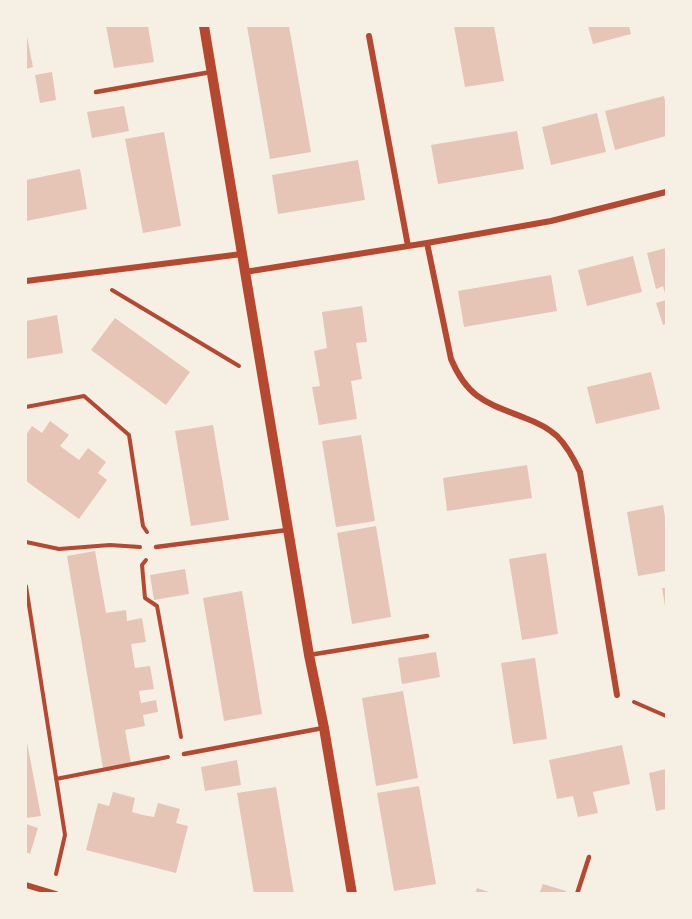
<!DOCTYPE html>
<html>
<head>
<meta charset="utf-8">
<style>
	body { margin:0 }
	#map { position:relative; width:692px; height:919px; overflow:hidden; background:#f6efe4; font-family:"Open Sans",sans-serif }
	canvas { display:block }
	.frame { position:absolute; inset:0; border:27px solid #f6efe4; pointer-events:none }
</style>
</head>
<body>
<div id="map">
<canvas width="692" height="919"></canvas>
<div class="frame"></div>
</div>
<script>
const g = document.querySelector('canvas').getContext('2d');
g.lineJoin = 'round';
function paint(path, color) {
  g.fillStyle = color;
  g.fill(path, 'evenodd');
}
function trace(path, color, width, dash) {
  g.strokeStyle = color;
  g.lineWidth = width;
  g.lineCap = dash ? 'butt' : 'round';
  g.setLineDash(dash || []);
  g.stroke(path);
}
const building = new Path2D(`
	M106,26H148L154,62L114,68Z
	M247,26H289L311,152L270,159Z
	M454,26H494L504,81L465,87Z
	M588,26H629L631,34L593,44Z
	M26,31L33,67L26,69Z
	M52,72L56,100L40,103L35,75Z
	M664,96L666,106V136L615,150L605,111Z
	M124,106L129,131L92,138L87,112Z
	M597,113L606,152L551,165L542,127Z
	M517,131L524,169L438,184L431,145Z
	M164,132L181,226L143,233L125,139Z
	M358,160L365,200L278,214L272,175Z
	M80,169L87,209L26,221V180Z
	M666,248V297L663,286L656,289L647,253Z
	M633,256L642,292L587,306L578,270Z
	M551,275L557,311L464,327L458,291Z
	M666,300V324L663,325L656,303Z
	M362,306L367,342L356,343L362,379L351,381L357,419L319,425L312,387L320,386L314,351L327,348L322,312Z
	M57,315L63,353L26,359V321Z
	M115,318L190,372L166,405L91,350Z
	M651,372L660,409L596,424L587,387Z
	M50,421L69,435L60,446L79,460L88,448L106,462L98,473L107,480L79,519L26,481V435L32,426L42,433Z
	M213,425L229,520L191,526L175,431Z
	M361,435L375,521L336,527L322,441Z
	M527,465L532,498L447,511L443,478Z
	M663,505L666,523V571L638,576L627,512Z
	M376,526L391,617L352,624L337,533Z
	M95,551L106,613L126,610L127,621L142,618L146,642L131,644L135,668L150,666L154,689L139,691L141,703L156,700L158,712L143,715L145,726L125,730L131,763L103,768L67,556Z
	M546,553L558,634L522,640L509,559Z
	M185,569L189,594L154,600L150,575Z
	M662,588H666V606H665Z
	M242,591L262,714L224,721L203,598Z
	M436,652L440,677L402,684L398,658Z
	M535,658L547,739L513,744L501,663Z
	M403,691L418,778L376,786L362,698Z
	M26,737L41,816L26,818Z
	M622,745L630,784L593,792L598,813L578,817L573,796L557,799L549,760Z
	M237,760L241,785L205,791L201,767Z
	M666,769V809L656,811L649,773Z
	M419,786L436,884L394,891L377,793Z
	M276,787L294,894H254L237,793Z
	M113,792L135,798L132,812L143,815L154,817L158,803L180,809L176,823L188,826L176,873L86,850L98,803L109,806Z
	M26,824L38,828L30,854L26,852Z
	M543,884L566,891L565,894H539Z
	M477,888L492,893V894H475Z`);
const path = new Path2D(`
	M112,290L239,366
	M26,407L84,396L129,435L143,526L147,532
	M26,542L59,549L110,545L140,547
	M146,560L142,565L145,598L157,606L181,737
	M26,586L65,835L56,874
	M634,702L666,716
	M56,779L168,757`);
const service = new Path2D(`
	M96,92L211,72
	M156,547L287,530
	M309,655L427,636
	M184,754L323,728
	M577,894L589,857`);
const minor = new Path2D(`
	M369,36L408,246
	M427,243L451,359C468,399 487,403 525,418C536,422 548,428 557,436C568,447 574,459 580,472L617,695
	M245,272L427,243L551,221L666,192
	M26,281L242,254
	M26,885L56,894`);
const tertiary = new Path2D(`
	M204,26L309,655L324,728L352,894`);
paint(building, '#e6c5b7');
trace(path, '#b5482f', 4);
trace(service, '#b5482f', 4.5);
trace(minor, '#b5482f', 6);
trace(tertiary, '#b5482f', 10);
</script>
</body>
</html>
